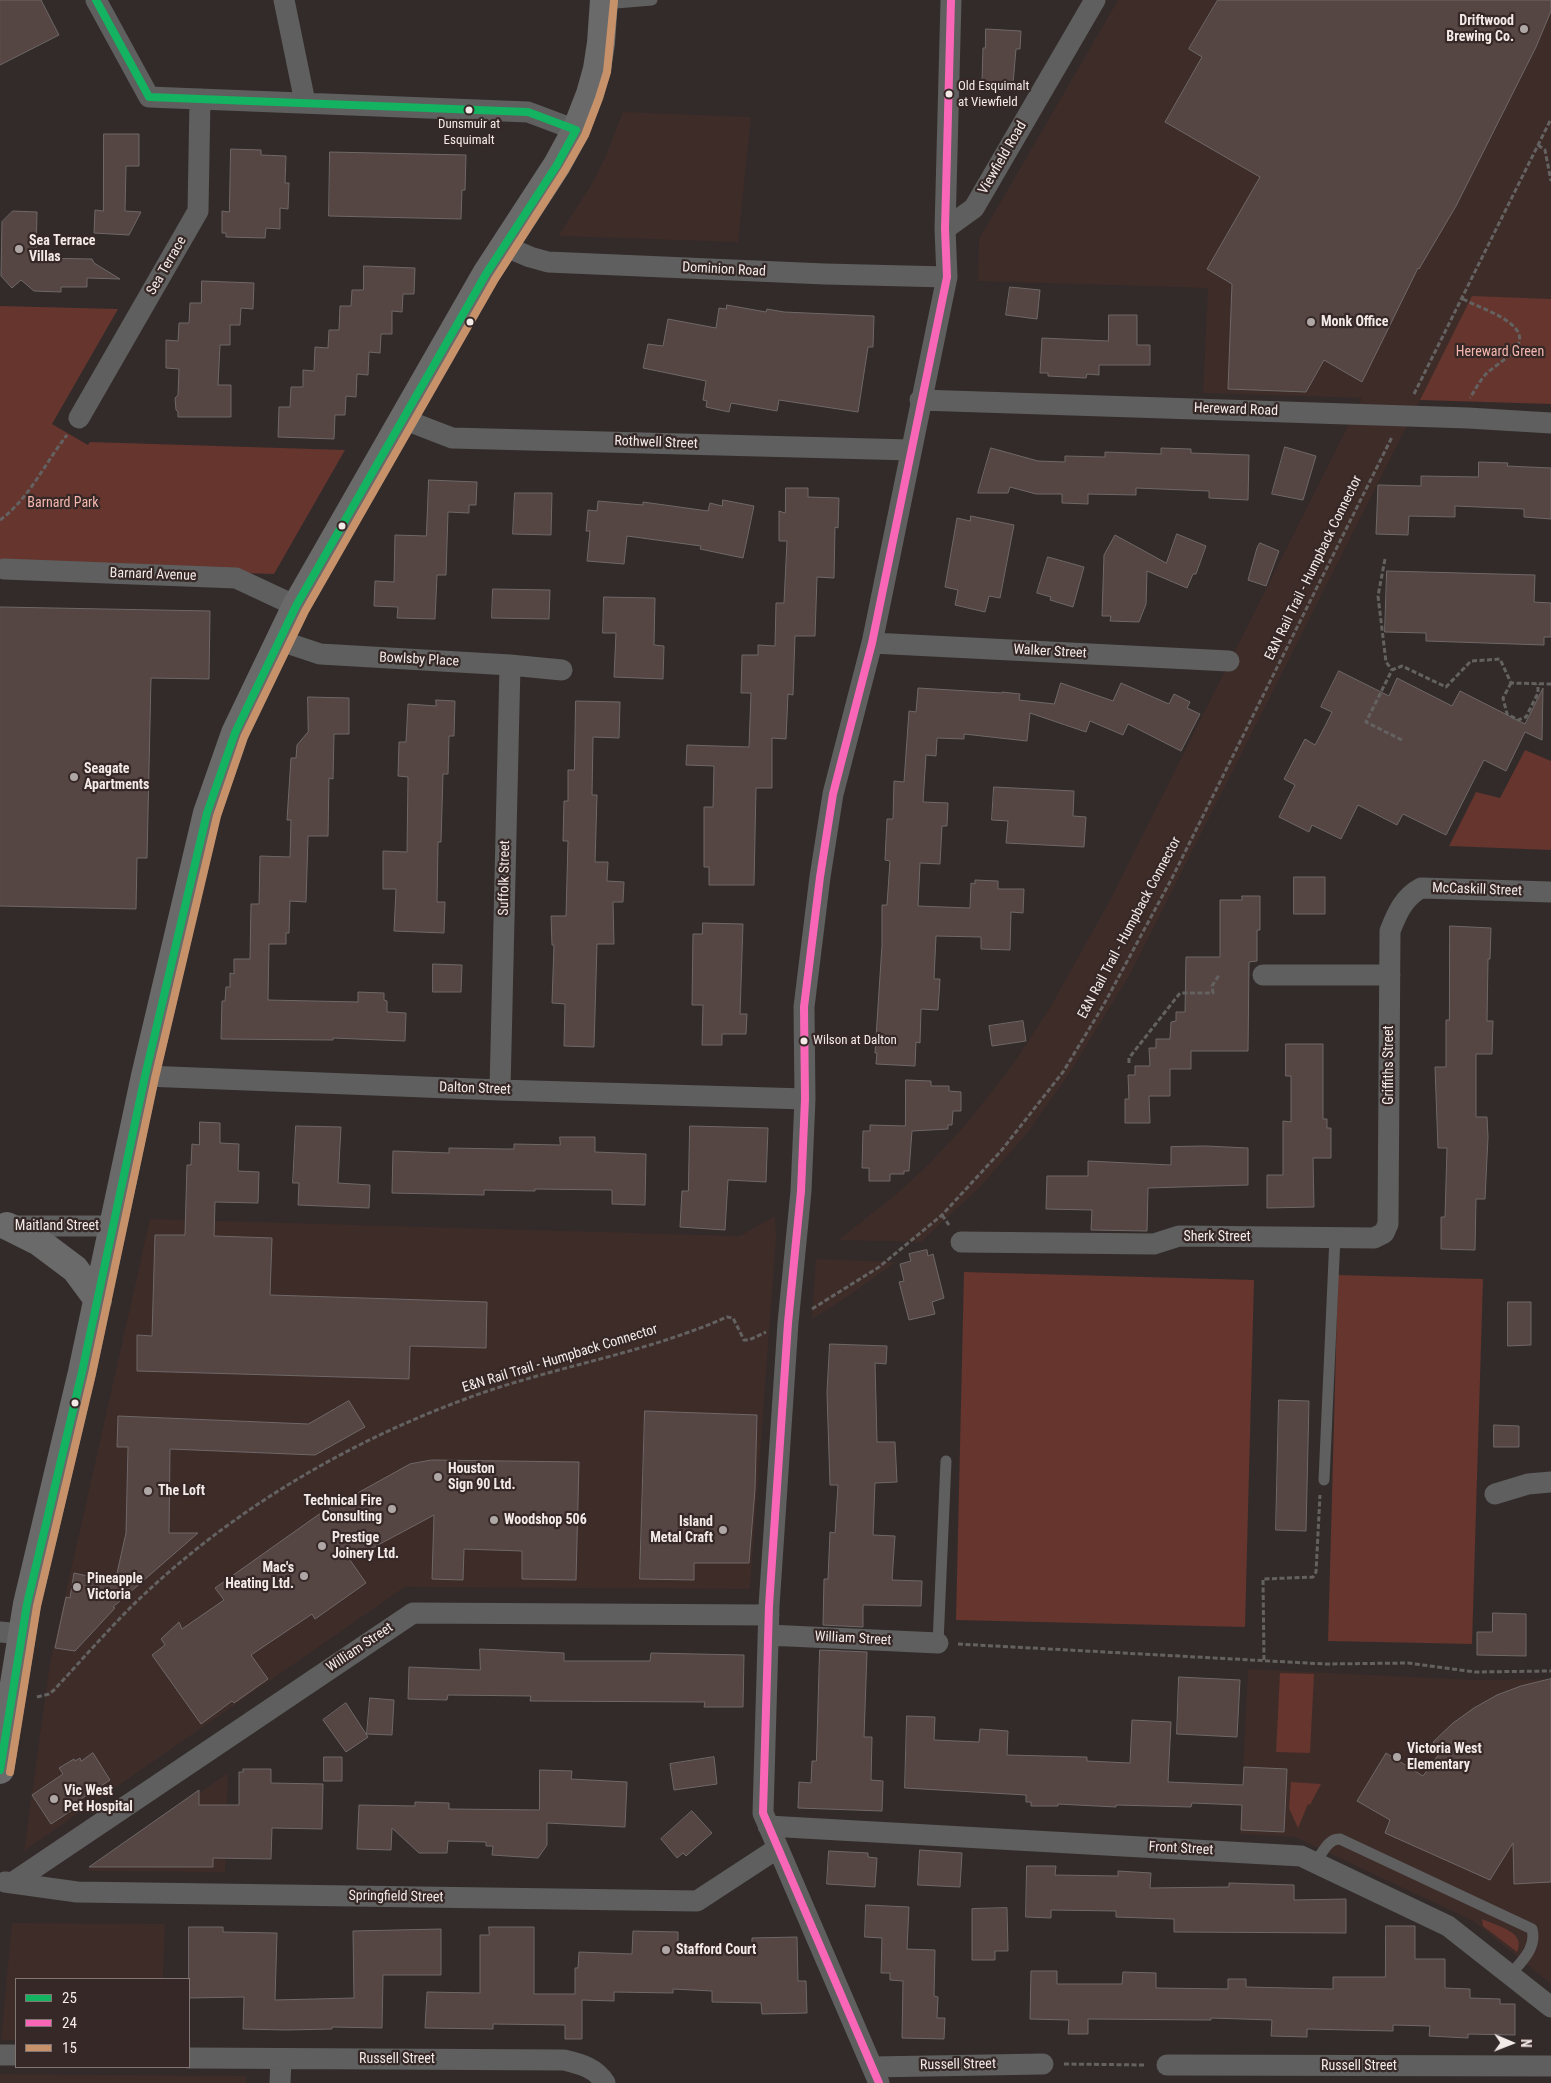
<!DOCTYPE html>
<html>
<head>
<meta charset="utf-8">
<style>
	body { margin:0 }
	#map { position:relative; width:1551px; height:2083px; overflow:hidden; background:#322b2a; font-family:"Roboto Condensed",sans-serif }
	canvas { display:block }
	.legend { position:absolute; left:15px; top:1978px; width:175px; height:90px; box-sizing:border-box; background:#362826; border:1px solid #827674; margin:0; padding:6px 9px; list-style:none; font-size:15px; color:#f3eae8 }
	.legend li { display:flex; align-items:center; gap:10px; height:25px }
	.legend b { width:25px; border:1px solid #827674 }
	.north { position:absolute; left:1486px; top:2018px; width:50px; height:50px; -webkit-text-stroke:4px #362826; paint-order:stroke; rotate:91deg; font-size:14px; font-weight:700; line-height:20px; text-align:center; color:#f3eae8 }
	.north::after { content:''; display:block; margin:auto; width:18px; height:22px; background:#f3eae8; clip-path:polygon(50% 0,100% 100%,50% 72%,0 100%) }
</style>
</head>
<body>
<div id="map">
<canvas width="1551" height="2083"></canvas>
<ul class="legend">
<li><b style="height:6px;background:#13b361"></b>25</li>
<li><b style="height:6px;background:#fa66b7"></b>24</li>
<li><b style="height:6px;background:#c7916a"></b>15</li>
</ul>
<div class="north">N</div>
</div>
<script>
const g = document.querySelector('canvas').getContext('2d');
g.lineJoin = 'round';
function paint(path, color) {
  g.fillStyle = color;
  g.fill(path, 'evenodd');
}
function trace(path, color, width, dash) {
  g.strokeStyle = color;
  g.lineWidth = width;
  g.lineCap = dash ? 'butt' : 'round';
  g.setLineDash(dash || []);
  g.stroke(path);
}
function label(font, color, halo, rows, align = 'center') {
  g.font = font + ' "Roboto Condensed",sans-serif';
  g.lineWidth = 4.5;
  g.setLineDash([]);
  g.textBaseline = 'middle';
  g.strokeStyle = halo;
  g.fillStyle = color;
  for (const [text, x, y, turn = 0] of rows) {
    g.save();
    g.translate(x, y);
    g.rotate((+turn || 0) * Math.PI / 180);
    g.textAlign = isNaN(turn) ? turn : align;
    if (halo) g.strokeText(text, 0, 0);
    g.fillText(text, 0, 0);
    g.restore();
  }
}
const built = new Path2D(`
	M1118,0H1551V299L1472,297L1129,976L1069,1074L1028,1132L981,1186L921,1242L838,1240L893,1197L929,1164L967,1123L1011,1067L1048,1011L1109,902L1362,398L1203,393L1208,288L978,281L979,239Z
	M623,112L751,117L738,242L558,236L590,187L605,158Z
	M775,1216L776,1238L750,1589L405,1587L24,1851L50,1663L150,1219L740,1236Z
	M816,1259L896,1262L841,1301L812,1319Z
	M1248,1669L1477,1680L1551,1679V1984L1473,1921L1295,1837L1240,1834Z
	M228,1773L225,1872L86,1871Z
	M12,1923L165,1924L163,1979H16V2040H1Z
	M0,2074L246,2076V2083H0Z`);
const green = new Path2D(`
	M1472,296L1551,299V404L1420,400Z
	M0,306L118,309L52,424L88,445L90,442L345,450L274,574L0,565Z
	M1525,750L1551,761V850L1449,846L1476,792L1500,798Z
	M964,1272L1254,1280L1245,1627L956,1620Z
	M1338,1275L1483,1279L1472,1644L1328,1641Z
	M1280,1673L1314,1674L1310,1753L1276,1752Z
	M1291,1782L1321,1784L1310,1805L1308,1804L1298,1828L1289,1808Z
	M1482,1919C1497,1926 1527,1932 1517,1952L1483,1926Z`);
const building = new Path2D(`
	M0,0H41L59,35L0,65Z
	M1218,0H1551V11L1536,47L1456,206L1419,269L1418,268L1362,382L1324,360L1306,392L1228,389L1232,284L1207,269L1260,177L1165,122L1202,57L1189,49Z
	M986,29L1021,31L1020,49H1016L1013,84L982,82L983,48H985Z
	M104,134H139V166H126L125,211L141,212L129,235L94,233L95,210L103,211Z
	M231,149L261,150V155L286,156L285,183H289L288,209L280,208V229L266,228L265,238L226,237V233H222V211L229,212Z
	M330,152L466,155L465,190H462L461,219L329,216Z
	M13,211L37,212L36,258L92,259L94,263L120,279L87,278V287H61V292L34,291L21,280L12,288L1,276L2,222Z
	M364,266L415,268L414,294H403L402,312L392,311V334H381L380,353L369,352L368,375L357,374L356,397L346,396L345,415H335L334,439L278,437L279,407H290L291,387H303V370L314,371L315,347L328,348L329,330H339L340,306H351L352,290H363Z
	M202,281L254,283L253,309L241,308L240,325H230V345H220L218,385H231V417H178V412L176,410L175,398L178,395L179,369L166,368V340L178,341L179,323H189L190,303H201Z
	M1010,287L1040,290L1037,319L1006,315Z
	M727,305L766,312L767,309L784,312L874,316L873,347H868L858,412L779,400L777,411L731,403L729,412L706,407L707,401L703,400L706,381L643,368L648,344L663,346L668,319L716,328L719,308L726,309Z
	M1109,315H1137V345H1150V365H1099V375L1087,374L1086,378L1048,376V373H1040L1042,338L1108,341Z
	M1285,447L1316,456L1303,500L1272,494Z
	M991,448L1038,461L1065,462V456L1105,457V452L1161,454V448L1191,449V453L1249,455L1248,500L1209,498V491L1136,488V495L1088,494V504L1062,503V494H1036L1010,487L1008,493H978Z
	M1479,462L1508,463L1507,466L1551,468V519L1524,517V509L1455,506V517L1409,516L1408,535L1376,534L1378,485L1421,486V476L1478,477Z
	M429,480L477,482L476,505H469V513L448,512L446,575H437L435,619L397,618L398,607L374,606L375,581L394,582L395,535L426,536Z
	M786,488H808V497L839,498L838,528L835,527L834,578L817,577L815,636H795L793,695L788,694L786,739L772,738V788H756L754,885H709V867H704V807H713L714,766L686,765L687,745L749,747L751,693H741L742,655H758V645L775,646L776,603H784L787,541H779V511L785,513Z
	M515,493H552L551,535L513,534Z
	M723,500L754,506L743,558L700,549L701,546L627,536L624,564L587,561L590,531H586L588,510L597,511L598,501L643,505V502L708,511L710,503L722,506Z
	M971,516L1014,525L1000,598L989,596L985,612L955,605L958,590L945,587L957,518L970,521Z
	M1177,534L1206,546L1196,574H1193L1187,588L1147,571L1146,604L1139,622L1110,621L1111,616H1102L1104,555L1115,535L1166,563Z
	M1260,543L1279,551L1266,586L1248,580L1257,548Z
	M1048,557L1084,567L1073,607L1050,600L1051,597L1037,593Z
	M1387,571L1535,575L1534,602L1551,603V637H1544V645L1426,641V633L1385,632Z
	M493,589L550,590L549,619L492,618Z
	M604,597L655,598L654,645L664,646L663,679L614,677L616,633H603Z
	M0,607L210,611L209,679L151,678L147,858H137L136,909L0,906Z
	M1339,671L1389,696L1397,678L1452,706L1460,691L1525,724L1543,688L1542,740L1525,732L1506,771L1484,760L1446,835L1403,814L1397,825L1358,805L1341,839L1312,825L1309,832L1279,817L1295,785L1284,779L1305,739L1315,745L1324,728L1332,712L1321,707Z
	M1061,683L1113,701L1121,683L1169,704L1174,694L1190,702L1187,708L1200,714L1181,751L1128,724L1123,735L1090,721L1086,732L1030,713L1027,741L964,734V739L937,738L936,756L926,755L923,802L948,803L947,826H942L940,864L920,863L918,906L970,908L971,883L975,884V880L998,881V889H1024L1023,913L1011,912L1010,950L981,949V937L936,936L934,979H940L938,1010L921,1009L920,1043L916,1042L915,1066L876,1064L877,1053H875L882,945V905H887L890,861L885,860L887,819H893L894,781L904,782L909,711L916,712L918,688L1002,693V692L1020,694L1019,700L1054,704Z
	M308,697L349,698V734H334L333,779L329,778L328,836H308L306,902L290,901L289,933H286V944H269L268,1000L358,1002V992L384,993V1000L387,1001V1012L406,1013L405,1041L333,1038V1040L221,1039L222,1001H225L226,987H230V973L234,974V959H250L251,904H259L260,856L290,857L291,820H287L291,758H296L297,745L308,732Z
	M436,700L455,701L454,736H449L448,774H443L441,842H438L437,902H445L444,933L394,931L396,889H383V851L407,852L408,777L398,776L399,742H406L408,704L436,706Z
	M576,701L620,702L619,738L593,737L592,795H597L595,862H608L607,881L624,882L623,902H613L614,944H597L594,1047L564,1046L565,1004L552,1003L554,945H552L551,916H566L568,841H563L564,801H568V770H574Z
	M994,787L1074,791L1073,816L1086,817L1084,847L1006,843L1008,821L992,820Z
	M1294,877H1325V914H1294Z
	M1242,896H1260V930H1257V961L1249,962L1248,1051H1191V1069H1170V1096H1149L1150,1123H1125V1099H1129L1128,1075H1135V1066H1150L1149,1048H1156V1039H1170L1171,1022L1176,1021V1012H1185L1186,957H1220V900H1242Z
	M703,923L743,924L740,1014H747L746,1034H722V1045H702L703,1005H692L693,934H702Z
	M1450,926L1491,928L1490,959H1488L1487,1021H1493L1492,1054H1476V1117H1487L1488,1137L1485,1199H1476L1475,1250L1441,1249V1217H1445L1447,1148H1438L1435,1067H1446V1020H1449Z
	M433,964L462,965L461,992H433Z
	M1023,1021L1026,1041L992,1046L989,1026Z
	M1286,1044H1323V1119H1327V1128H1331V1158H1313L1314,1207L1267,1208V1175H1283V1121L1291,1122V1076H1286Z
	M906,1080L931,1081V1086H949V1091L961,1092V1111H953L952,1125H948V1129L912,1131L909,1171H904V1174H890V1181H869V1168H862L863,1131H870V1125L905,1126Z
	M200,1122L220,1123V1143L239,1144L238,1171L259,1172L258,1203L215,1202L214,1236L272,1238L270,1295L487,1302L486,1348L410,1346L409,1379L137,1371V1335L152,1336L155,1235H185L187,1165H191L192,1144L199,1145Z
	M296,1126L341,1127L338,1183L370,1185L369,1208L298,1205L299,1183H293Z
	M690,1126L768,1128L766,1182L728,1180L725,1230L680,1227L682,1191H688Z
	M560,1137H595V1152L646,1154L645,1205L612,1204V1190L535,1189V1191L484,1190V1195L392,1193L393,1151L449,1153V1148L505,1149H514V1144L560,1145Z
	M1205,1146L1248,1148V1185L1148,1188L1147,1231L1091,1230L1092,1210L1046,1209L1047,1176H1088V1161L1171,1165V1147Z
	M927,1250L928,1256L933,1254L944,1298L932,1302L935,1314L909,1320L899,1282L904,1281L900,1264L911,1261L909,1254Z
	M1508,1302H1531V1345L1508,1346Z
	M830,1344L887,1346L886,1364L875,1363L877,1442H895L897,1482L875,1483L873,1535L895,1536L892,1580L922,1581L921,1606L863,1605V1627L823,1625L824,1579H828L830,1532L835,1533L838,1485H830L827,1393Z
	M1279,1400L1309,1401L1306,1531L1276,1530Z
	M349,1401L365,1427L315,1455L170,1449L169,1533H198L113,1607L115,1608L75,1651L55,1648L66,1597L70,1598L74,1573L115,1582L126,1533L128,1447H117L118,1416L308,1424Z
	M645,1411L757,1415L755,1489L749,1563H694V1580L640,1579Z
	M1494,1425L1519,1426V1447H1494Z
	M432,1460L579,1462L576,1580L522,1579V1551L464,1549L463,1580L432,1579L434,1515L350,1560L366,1583L315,1619L312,1614L251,1655L268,1679L234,1703L232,1701L201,1724L152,1655L165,1645L161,1639L179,1622L182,1629L224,1600L215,1588L318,1515L410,1464Z
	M1493,1613L1526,1614V1656L1477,1655V1632H1492Z
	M480,1649L564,1653V1661H650L651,1653L744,1655L743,1707H704L705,1702L530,1701L531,1696L448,1695L447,1700L408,1699L409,1667L480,1670Z
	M820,1650L867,1652L864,1737H872L871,1780L883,1781L882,1811L798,1808L799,1782L811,1783L812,1761H816Z
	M1179,1677L1240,1680L1237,1737L1177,1734Z
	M1551,1679V1882L1514,1884L1513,1843L1490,1880L1385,1833L1390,1820L1357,1801L1386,1753L1423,1776L1442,1750L1433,1742L1453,1723L1474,1708L1497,1695L1521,1686Z
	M370,1698L394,1700L392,1735L367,1734Z
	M346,1703L368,1737L346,1752L323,1720Z
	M907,1716L935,1717L934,1740L979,1742L980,1729L1008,1731L1007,1755L1087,1757V1761L1130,1763L1132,1720L1171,1722L1168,1782L1243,1785L1244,1767L1287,1769L1284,1832L1241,1830L1242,1805L1192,1803L1191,1807L1116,1805V1807L1058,1804V1806H1031V1802H1026V1795L905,1788Z
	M93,1753L110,1780L75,1803L77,1807L51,1824L32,1795L63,1774L59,1768L74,1759L75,1761L80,1758L81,1761Z
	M324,1757H342V1781H324Z
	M714,1757L717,1784L674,1790L670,1764Z
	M243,1769H271V1783L323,1784L322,1829L272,1828L271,1859L213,1858V1867H89L199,1790V1805H239V1772H243Z
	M540,1770L572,1771L571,1779L627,1782L625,1827L547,1823V1845L538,1858L492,1855L493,1846H486V1842L448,1841L447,1853H419L392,1828L391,1850L357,1849L359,1805L415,1806V1802L449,1803V1809L539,1810Z
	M692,1811L712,1833L686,1856L683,1853L677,1858L661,1839Z
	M920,1850L962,1853L960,1887L918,1885Z
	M829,1851L868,1853V1857L877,1858L875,1887L827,1884Z
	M1027,1866H1056L1055,1875L1118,1876V1871L1151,1873L1150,1888L1229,1887V1883L1294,1885V1900L1346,1899V1933L1174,1932V1919L1116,1917V1911L1051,1910V1918L1026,1917Z
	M866,1905L909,1907L907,1949L935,1950L934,1996L938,1997L937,2018H945L944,2039L902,2038L903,1981L890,1980V1973H881L882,1938L865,1937Z
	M1007,1908L1008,1951H995V1960H972V1909Z
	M1386,1926H1415V1959H1445V1988L1470,1989V1998L1500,1999V2004H1515V2035L1468,2034V2038L1429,2036L1430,2026L1393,2025V2031L1307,2029V2037L1271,2036L1272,2020L1211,2018V2020L1088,2019V2034H1068L1069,2020L1030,2019L1031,1971H1057V1984H1122L1123,1972L1156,1973V1988L1228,1989V1979H1246V1987L1333,1989V1977H1385Z
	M189,1927H223V1932L277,1933L275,2000L354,1998L353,1931L441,1929V1975H383L382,2028L332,2027V2029L286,2030L243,2029L244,1997L189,1998Z
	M489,1927H534V1994H575V1968H578L579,1952L632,1954L633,1931L678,1932V1951L752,1953V1938L797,1937L798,1981H806L807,2013L762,2014L761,2003L712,2002V1991L673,1989V1993L614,1992V2001L582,2000V2039H565V2025L493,2024V2029L425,2028L427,1992L480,1993V1935H489Z`);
const path = new Path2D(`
	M1538,145L1545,150L1551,181
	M1463,299C1478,307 1498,313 1511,324C1537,345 1497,362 1485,375C1479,382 1475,390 1470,398
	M1414,394L1551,119
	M0,520C29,499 45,463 67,435
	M1385,559L1378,596L1386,662L1392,670
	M1511,683L1503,698L1507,714L1518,720L1526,717L1538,693V684
	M1402,740L1366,722L1392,670L1402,666L1446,687L1471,661L1500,659L1511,683L1551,684
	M1129,1063V1058L1180,993H1213L1212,986L1219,975
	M942,1215L949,1225
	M812,1309L879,1267L942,1215L1001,1151L1063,1072L1103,1006L1172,878L1392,437
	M958,1644L1325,1664L1408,1663L1475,1672L1551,1671
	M1264,1660L1263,1579L1313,1577L1316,1572L1320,1495
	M37,1697L49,1694L54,1690C80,1662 105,1633 132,1606C230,1510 353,1438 482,1393C563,1365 648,1352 727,1317L733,1318L744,1340H749L766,1332
	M1064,2064L1145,2065`);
const service = new Path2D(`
	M604,4L652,0
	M1324,1480L1335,1237
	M938,1643L946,1461
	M1315,1863C1322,1854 1328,1838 1340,1839L1532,1929C1537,1948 1522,1961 1510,1975`);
const minor = new Path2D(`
	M96,0L149,97L528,112L576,130
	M284,0L305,102
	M945,229L974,208L1095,0
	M504,246L530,257L548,262L825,274L947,277
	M920,400L1468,418L1551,423
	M79,418L198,211L200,99
	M403,419L452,438L911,450
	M4,569L236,578L296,606
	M278,640L320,654L510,665L562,670
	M872,643L1229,661
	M1263,975H1390
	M145,1076L500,1090L805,1099
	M500,1090L510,665
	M9,1226H114
	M961,1242L1154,1244L1179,1236L1374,1238L1384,1233L1388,1224L1390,931C1397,913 1404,897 1421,888L1551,892
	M1495,1494L1528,1484L1551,1482
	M0,1632L21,1634
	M768,1635L938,1643
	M768,1826L1301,1856L1448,1926L1551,2007
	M5,1882L77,1892L697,1901L778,1848
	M12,1883L413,1613L769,1615
	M0,2055H16
	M189,2058L564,2060C581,2064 596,2068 605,2083
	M1167,2065L1551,2066
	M872,2067L1043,2064
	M280,2083L281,2059
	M879,2083L763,1813L769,1606L788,1323L801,1191L805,1099L804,1007L820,877L833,794L872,643L947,277L945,229L951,0`);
const secondary = new Path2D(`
	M7,1226L39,1242L75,1269L98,1300
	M0,1770L27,1604L82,1372L145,1076L207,813L235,733L296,606L486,274L557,165L576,130L590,94L597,69L601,43L604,0`);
const bus1 = new Path2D(`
	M96,0L149,97L528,112L576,130
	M0,1770L27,1604L82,1372L145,1076L207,813L235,733L296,606L486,274L557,165L576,130`);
const bus2 = new Path2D(`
	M879,2083L763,1813L769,1606L788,1323L801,1191L805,1099L804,1007L820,877L833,794L872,643L947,277L945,229L951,0`);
const bus3 = new Path2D(`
	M10,1772L37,1606L92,1374L155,1078L217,816L244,737L305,611L495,279L565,170L585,135L599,98L607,72L614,1`);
const markers = [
	[1524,29,5,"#afa7a6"],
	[949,94,4.5,"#f3eae8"],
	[469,110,4.5,"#f3eae8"],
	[19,249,5,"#afa7a6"],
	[470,322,4.5,"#f3eae8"],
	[1311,322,5,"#afa7a6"],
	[342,526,4.5,"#f3eae8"],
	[74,777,5,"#afa7a6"],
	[804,1041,4.5,"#f3eae8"],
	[75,1403,4.5,"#f3eae8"],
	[438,1477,5,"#afa7a6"],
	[148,1491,5,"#afa7a6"],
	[392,1509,5,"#afa7a6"],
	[494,1520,5,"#afa7a6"],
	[723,1530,5,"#afa7a6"],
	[322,1546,5,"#afa7a6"],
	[304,1576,5,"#afa7a6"],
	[77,1587,5,"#afa7a6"],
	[1397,1757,5,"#afa7a6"],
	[54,1799,5,"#afa7a6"],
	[666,1950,5,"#afa7a6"]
];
const busNames = [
	["Old Esquimalt",958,87],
	["at Viewfield",958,103],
	["Dunsmuir at",469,125,"center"],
	["Esquimalt",469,141,"center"],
	["Wilson at Dalton",813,1041]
];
const poiNames = [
	["Driftwood",1514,21,"right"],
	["Brewing Co.",1514,37,"right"],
	["Sea Terrace",29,241],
	["Villas",29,257],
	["Monk Office",1321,322],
	["Seagate",84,769],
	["Apartments",84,785],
	["Houston",448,1469],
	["Sign 90 Ltd.",448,1485],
	["The Loft",158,1491],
	["Technical Fire",382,1501,"right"],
	["Consulting",382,1517,"right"],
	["Woodshop 506",504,1520],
	["Island",713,1522,"right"],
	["Metal Craft",713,1538,"right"],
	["Prestige",332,1538],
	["Joinery Ltd.",332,1554],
	["Mac's",294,1568,"right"],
	["Heating Ltd.",294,1584,"right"],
	["Pineapple",87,1579],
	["Victoria",87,1595],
	["Victoria West",1407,1749],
	["Elementary",1407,1765],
	["Vic West",64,1791],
	["Pet Hospital",64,1807],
	["Stafford Court",676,1950]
];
const streetNames = [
	["Viewfield Road",1003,158,-60],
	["Sea Terrace",167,266,-60],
	["Dominion Road",724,270,3],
	["Hereward Road",1236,410,2],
	["Rothwell Street",656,443,2],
	["E&N Rail Trail - Humpback Connector",1314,568,-64],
	["Barnard Avenue",153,575,2],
	["Walker Street",1050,652,3],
	["Bowlsby Place",419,660,3],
	["Suffolk Street",505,878,-89],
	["McCaskill Street",1477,890,2],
	["E&N Rail Trail - Humpback Connector",1130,928,-62],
	["Griffiths Street",1389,1065,-90],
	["Dalton Street",475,1089,2],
	["Maitland Street",57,1226],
	["Sherk Street",1217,1237],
	["E&N Rail Trail - Humpback Connector",560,1359,-17],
	["William Street",853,1639,3],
	["William Street",360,1648,-34],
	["Front Street",1181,1849,3],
	["Springfield Street",396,1897,1],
	["Russell Street",397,2059],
	["Russell Street",958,2065,-1],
	["Russell Street",1359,2066]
];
const parkNames = [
	["Hereward Green",1500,352],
	["Barnard Park",63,503]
];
paint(built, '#3e2c29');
paint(green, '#65352e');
paint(building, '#554543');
trace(building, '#6e6867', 1);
trace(path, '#646261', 3, [5, 2.5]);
trace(service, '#5e5f5e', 11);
trace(minor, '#5e5f5e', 21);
trace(secondary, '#696a69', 28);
trace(bus1, '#13b361', 8);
trace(bus2, '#fa66b7', 8);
trace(bus3, '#c7916a', 8);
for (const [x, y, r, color] of markers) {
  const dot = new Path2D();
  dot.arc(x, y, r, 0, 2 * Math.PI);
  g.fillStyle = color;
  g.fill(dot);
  trace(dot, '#362826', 2);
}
label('13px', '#f3eae8', '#362826', busNames, 'left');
label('bold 14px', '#f3eae8', '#362826', poiNames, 'left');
label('14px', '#f3eae8', '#362826', streetNames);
label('14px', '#f4b6ad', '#362826', parkNames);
</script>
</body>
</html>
